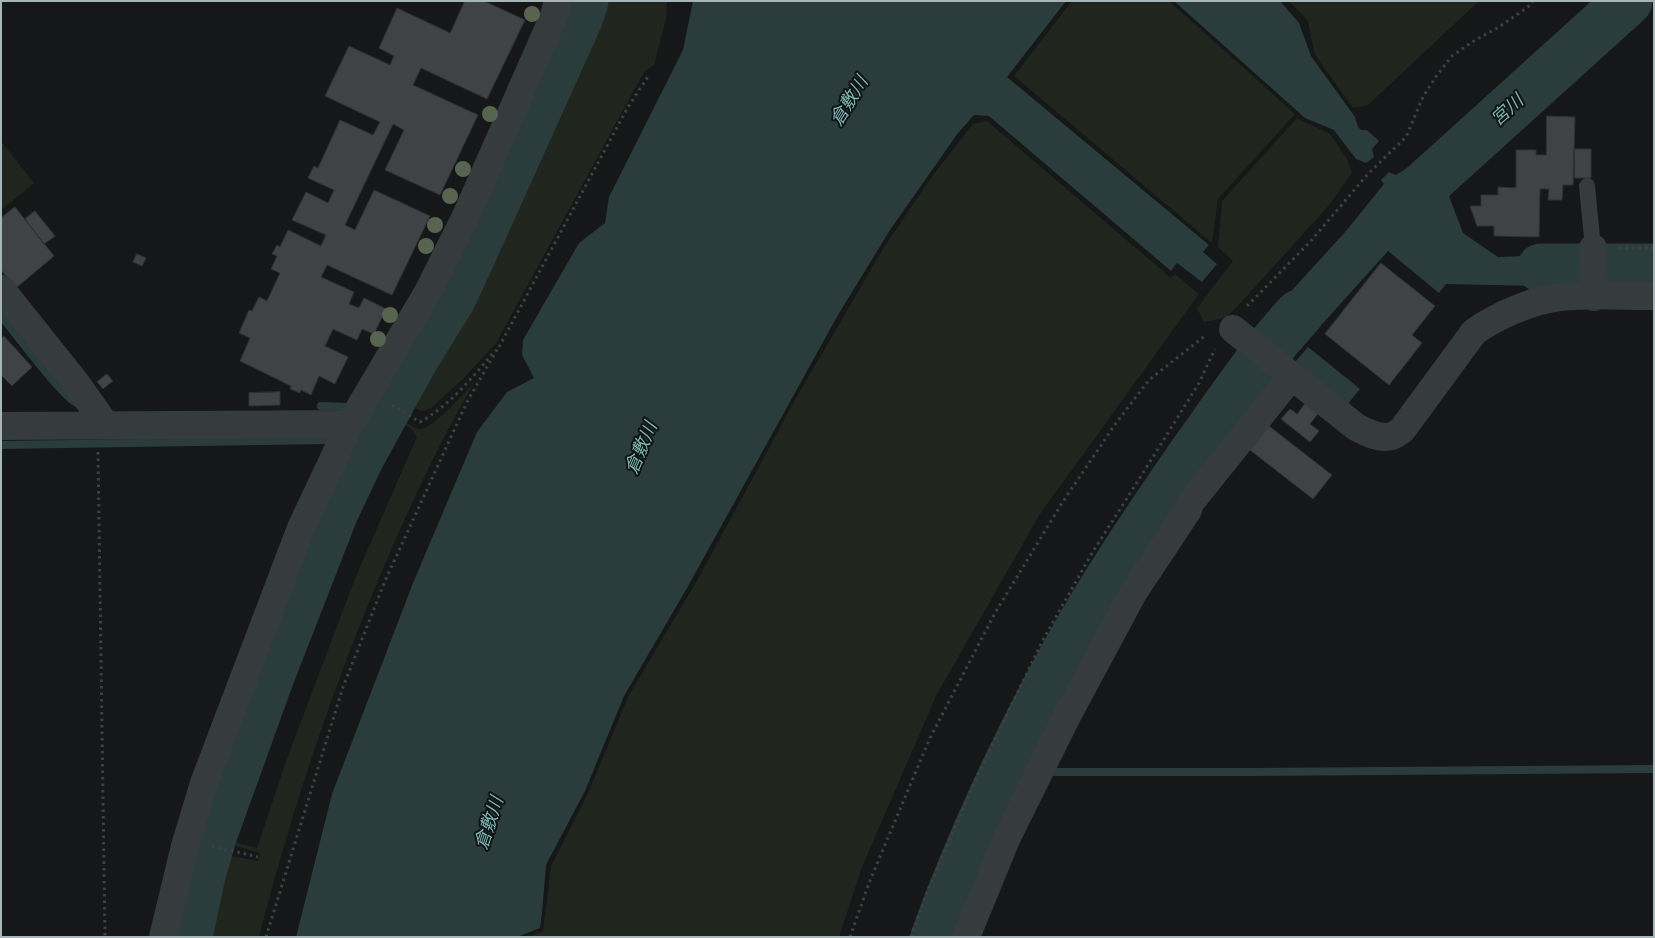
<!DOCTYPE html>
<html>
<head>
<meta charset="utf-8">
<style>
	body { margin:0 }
	#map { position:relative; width:1655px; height:938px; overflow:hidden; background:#161718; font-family:"Exo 2",sans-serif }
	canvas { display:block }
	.frame { position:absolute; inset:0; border:2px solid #a7b5b8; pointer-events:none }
</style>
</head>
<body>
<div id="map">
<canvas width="1655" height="938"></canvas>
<div class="frame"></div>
</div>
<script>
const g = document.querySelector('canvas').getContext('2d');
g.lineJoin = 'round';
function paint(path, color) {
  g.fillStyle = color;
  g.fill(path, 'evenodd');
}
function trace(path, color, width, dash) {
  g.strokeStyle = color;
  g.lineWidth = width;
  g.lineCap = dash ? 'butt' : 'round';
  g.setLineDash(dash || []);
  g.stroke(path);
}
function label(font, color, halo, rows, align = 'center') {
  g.font = font + ' "Exo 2","Noto Sans JP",sans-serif';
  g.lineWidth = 4;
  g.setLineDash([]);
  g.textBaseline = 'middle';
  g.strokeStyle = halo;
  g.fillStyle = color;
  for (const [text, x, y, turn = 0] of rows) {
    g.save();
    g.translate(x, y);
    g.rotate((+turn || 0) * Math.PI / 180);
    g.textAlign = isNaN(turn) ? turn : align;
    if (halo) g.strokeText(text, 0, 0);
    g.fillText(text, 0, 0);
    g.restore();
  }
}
const green = new Path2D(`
	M595,1H667L666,19L654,65L644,72L496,343L464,378L430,409L421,411L405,402L465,299L586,33Z
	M1072,1H1169L1295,114L1218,199L1212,243L1014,76Z
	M1289,1H1479L1368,105L1353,108L1315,55L1308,21Z
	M1297,118L1330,134L1347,159L1352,173L1330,204L1237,307L1225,318L1204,322L1197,308L1233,261L1218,247L1222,201Z
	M987,121L1171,278L1175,274L1199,294L1040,514L936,696L862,867L839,937H528L543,931L551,866L588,793L629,695L699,577L796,398L884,247L933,175L973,124Z
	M1,141L34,183L1,210Z
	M474,383C459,409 444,436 431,463C358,614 301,774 259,937H200L221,856L226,855L258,861L260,853L229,844L303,626L351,511L399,416C404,420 413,428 419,429C431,431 465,392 474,383ZM398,425C408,424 412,429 417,437L356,576L285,764L257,848L232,841L306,626L354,515L393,432Z`);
const water = new Path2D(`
	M693,1H1066L1007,77L1209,245L1203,252L1217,264L1202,282L1177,263L1171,271L989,116L974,115L958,133L890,230L838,315L687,588L624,696L585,791L546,865L542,913L540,928L517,937H296L332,794L413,583L477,432L507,392L534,378L522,355L523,340L579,243L605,223L609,197L683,50Z
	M1174,1H1280L1299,23L1311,56L1355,117L1358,127L1361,130H1367L1379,141L1372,149L1374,157L1366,163L1356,159L1334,130L1305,118Z
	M1432,152L1459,177L1449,196L1463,233L1498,257L1581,254L1583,287L1446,284L1439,293L1388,251L1316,331L1302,334L1283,358L1253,333L1346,231L1384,184L1381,180L1389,172L1396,175Z
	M1308,347L1360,389L1347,405L1295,362Z`);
const stream = new Path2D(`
	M1,316C14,331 64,399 77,403
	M321,406L349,407
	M368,419L379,425
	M1,445L326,440
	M349,453L359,459
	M1007,768L1035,771
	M1046,772H1250L1654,769`);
const river = new Path2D(`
	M1396,211L1628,1
	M1541,268H1654
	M188,937L201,875L212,837L270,676L334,512L359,459L415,357L451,299L467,265L579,17L584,1
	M935,937C971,839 1015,744 1066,652C1104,583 1149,517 1194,452C1228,405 1260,356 1299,314`);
const building = new Path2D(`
	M465,1H484L525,20L487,99L421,68L413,85L478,115L440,195L385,170L404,130L393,124L345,225L355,230L374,190L430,216L392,295L327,265L321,277L354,292L349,304L359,308L364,298L386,309L374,334L362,329L357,340L333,329L325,346L348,357L335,384L319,376L311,395L301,390L300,393L290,389L291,386L240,361L250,338L239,333L249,310L252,311L259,297L267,301L280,273L271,269L277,256L272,254L277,245L280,247L288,230L321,246L326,235L292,220L306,192L328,203L334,190L308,178L314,166L318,168L340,120L373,135L380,122L325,96L349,46L390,65L394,56L379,48L397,8L450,33Z
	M1547,116L1575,117L1573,185H1563L1562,200H1548L1549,189H1540L1539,237L1494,236V226H1477L1470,206H1481V195H1498V187L1516,188V150H1536V155H1546Z
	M1574,149H1591V178H1575Z
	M15,207L54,256L16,288L1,270V218Z
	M35,211L55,236L44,244L25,219Z
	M137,254L146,258L142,266L133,262Z
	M1381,263L1435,306L1412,335L1422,343L1389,385L1325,334Z
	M4,336L32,367L12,386L1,375V339Z
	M107,374L113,381L103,389L97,382Z
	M280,392V405L249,406V393Z
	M1307,401L1320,411L1310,424L1319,431L1310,442L1281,419L1290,409L1297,414Z
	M1269,426L1332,475L1313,499L1250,450Z`);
const path = new Path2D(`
	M1619,248H1654
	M1247,306L1310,242L1367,175L1406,137L1423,97L1437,75L1452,56L1472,42L1499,27L1528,7L1533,1
	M499,347L628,107L649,75
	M392,405L420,422C449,406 472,378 493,353
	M98,452L105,937
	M212,846L258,857
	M266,937L343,687L385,581L467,402L499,346
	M850,937L869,883L930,738L995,613L1062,503L1116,423L1149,380L1206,335
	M911,937L927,892L977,776L1043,640L1092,553L1143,473L1199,383L1215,349`);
const lane = new Path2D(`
	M1587,186L1593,248`);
const street = new Path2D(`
	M1593,248L1594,297
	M1,289L76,383L105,424
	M1233,329L1356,427C1366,432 1380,440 1392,436C1395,435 1399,432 1402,430L1474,332C1496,316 1533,300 1560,297C1591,294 1623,296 1654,296
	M1,426L350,424
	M163,937L185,846L204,783L301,528L350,424L428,292L466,216L554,16L558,1
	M966,937L1007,837L1068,714L1133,593L1188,510L1190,503L1291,377`);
const trees = [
	[532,14],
	[490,114],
	[463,169],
	[450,196],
	[435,225],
	[426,246],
	[390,315],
	[378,339]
];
const waterNames = [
	["倉敷川",849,101,-58],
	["宮川",1507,110,-42],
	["倉敷川",641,448,-67],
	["倉敷川",489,823,-72]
];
paint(green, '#20261d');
paint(water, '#2b3c3c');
trace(stream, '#2b3c3c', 8);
trace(river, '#2b3c3c', 49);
paint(building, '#3f4345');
trace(building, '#2f3234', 1);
trace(path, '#3c4244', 3, [2.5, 4]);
trace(lane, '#363b3d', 16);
trace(street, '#363b3d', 28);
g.fillStyle = '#576550';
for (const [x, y] of trees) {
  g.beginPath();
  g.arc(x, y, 8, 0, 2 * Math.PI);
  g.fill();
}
label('italic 18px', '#7cb5b5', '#111213', waterNames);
</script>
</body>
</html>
